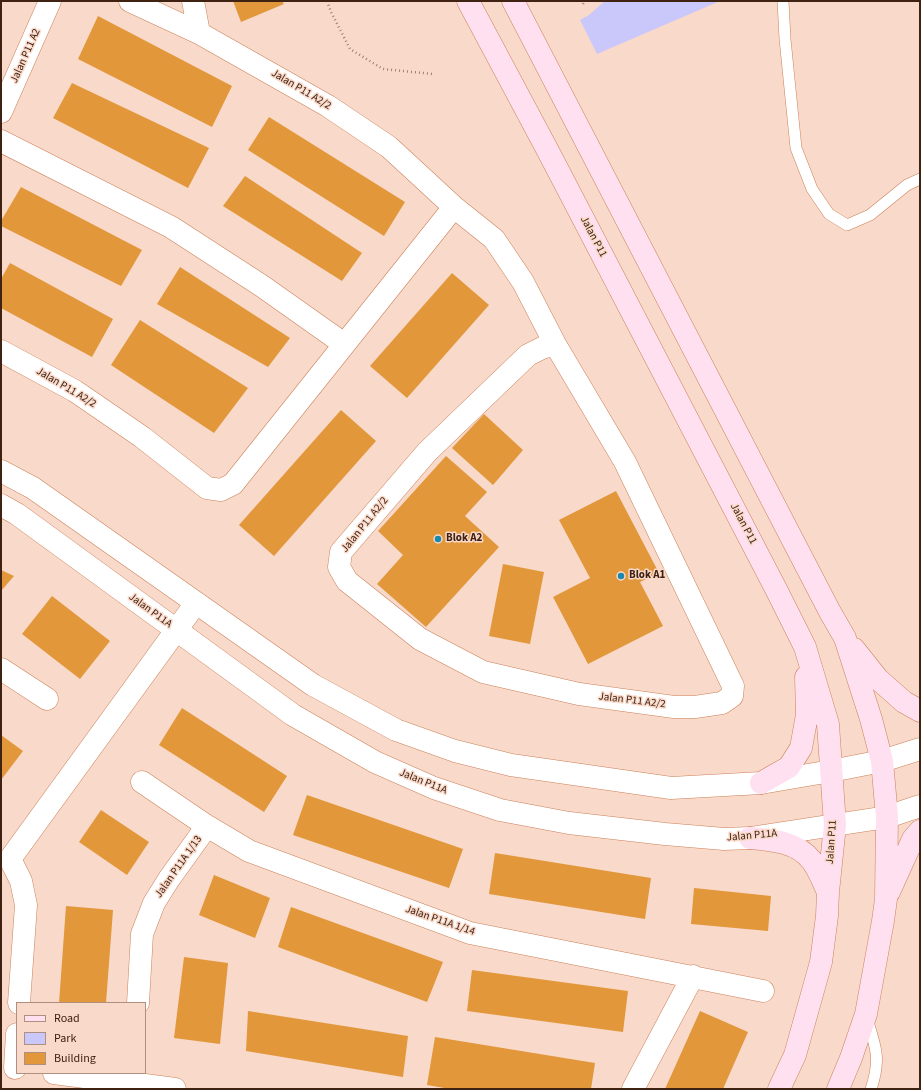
<!DOCTYPE html>
<html>
<head>
<meta charset="utf-8">
<style>
	body { margin:0 }
	#map { position:relative; width:921px; height:1090px; overflow:hidden; background:#f9d9c9; font-family:"Source Sans 3",sans-serif }
	canvas { display:block }
	.frame { position:absolute; inset:0; border:2px solid #402212; pointer-events:none }
	.legend { position:absolute; left:16px; top:1002px; width:130px; height:72px; box-sizing:border-box; background:#f9d9c9; border:1px solid #af9080; margin:0; padding:5px 7px; list-style:none; font-size:12px; color:#402212 }
	.legend li { display:flex; align-items:center; gap:8px; height:20px }
	.legend b { width:20px; border:1px solid #af9080 }
</style>
</head>
<body>
<div id="map">
<canvas width="921" height="1090"></canvas>
<div class="frame"></div>
<ul class="legend">
<li><b style="height:5px;background:#fee0f0"></b>Road</li>
<li><b style="height:11px;background:#cac7fa"></b>Park</li>
<li><b style="height:11px;background:#e2973b"></b>Building</li>
</ul>
</div>
<script>
const g = document.querySelector('canvas').getContext('2d');
g.lineJoin = 'round';
function paint(path, color) {
  g.fillStyle = color;
  g.fill(path, 'evenodd');
}
function trace(path, color, width, dash) {
  g.strokeStyle = color;
  g.lineWidth = width;
  g.lineCap = dash ? 'butt' : 'round';
  g.setLineDash(dash || []);
  g.stroke(path);
}
function label(font, color, halo, rows, align = 'center') {
  g.font = font + ' "Source Sans 3",sans-serif';
  g.lineWidth = 3;
  g.setLineDash([]);
  g.textBaseline = 'middle';
  g.strokeStyle = halo;
  g.fillStyle = color;
  for (const [text, x, y, turn = 0] of rows) {
    g.save();
    g.translate(x, y);
    g.rotate((+turn || 0) * Math.PI / 180);
    g.textAlign = isNaN(turn) ? turn : align;
    if (halo) g.strokeText(text, 0, 0);
    g.fillText(text, 0, 0);
    g.restore();
  }
}
const green = new Path2D(`
	M605,1H720L597,54L580,20L589,15Z`);
const building = new Path2D(`
	M233,1H282L284,4L241,22Z
	M98,16L232,86L212,127L78,59Z
	M72,83L209,148L188,188L53,118Z
	M269,117L405,202L384,236L248,150Z
	M245,176L362,253L342,281L223,206Z
	M21,187L142,250L121,286L1,226V221Z
	M10,263L113,319L92,357L1,308V279Z
	M180,267L290,338L268,367L157,304Z
	M452,273L489,305L407,398L370,366Z
	M140,320L248,388L214,433L111,365Z
	M341,410L376,441L274,556L239,525Z
	M484,414L523,450L493,485L452,448Z
	M446,456L487,492L465,516L499,547L426,627L377,584L403,555L378,531Z
	M616,491L659,573L640,582L663,626L588,664L553,597L590,578L559,520Z
	M503,564L544,572L530,644L489,636Z
	M1,570L14,576L1,591Z
	M52,596L110,641L80,679L22,634Z
	M182,708L287,776L264,812L159,745Z
	M1,735L23,751L1,780Z
	M307,795L463,849L449,888L293,835Z
	M101,810L149,842L127,875L79,842Z
	M495,853L651,878L645,919L489,894Z
	M214,875L270,898L255,938L199,915Z
	M694,888L771,896L768,931L691,924Z
	M66,906L113,910L106,1003H59Z
	M291,907L443,962L427,1002L278,947Z
	M184,957L228,963L220,1044L174,1038Z
	M472,970L628,991L623,1032L467,1011Z
	M248,1011L408,1036L403,1077L246,1051Z
	M700,1011L748,1032L723,1089H665Z
	M435,1037L595,1063L591,1089H450L427,1085Z`);
const path = new Path2D(`
	M327,1L331,12L350,49L383,69L433,74
	M583,4L585,1`);
const service = new Path2D(`
	M783,1L785,39L796,148L812,189L829,214L847,225L870,215L907,185L920,179
	M867,1019C876,1047 881,1059 871,1089`);
const minor = new Path2D(`
	M130,1L199,33L328,106L389,147L454,207L494,239L523,282L555,344L625,462L733,686L732,696L722,703L695,707H674L579,694L483,672L420,639L347,581L339,567L341,552L427,452L528,355L542,348L555,344
	M193,1L199,33
	M1,112L50,1
	M1,141L171,227L262,286L344,344
	M1,351L75,391L142,437L207,488L221,490L233,484L454,207
	M1,669L47,699
	M142,782L207,826L249,851L470,933L763,991
	M19,1003L26,905L21,881L10,859L196,603
	M138,1003L142,934L154,903L169,879L207,826
	M15,1068L17,1034
	M54,1073L175,1089
	M633,1089L693,976`);
const tertiary = new Path2D(`
	M1,471L33,488L313,685L396,730L455,751L511,765L671,788L761,783L831,771L882,761L920,749
	M1,505L17,514L293,715L375,762L434,788L500,810L569,823L665,834L724,839L750,838L887,817L920,806`);
const secondary = new Path2D(`
	M468,1L548,151L777,591L805,647L828,724L835,825L828,892L827,916L821,962L795,1055L779,1089
	M513,1L830,612L845,638L871,719L882,761L887,817L886,899L883,921L866,1014L851,1058L838,1089
	M854,649L878,679L904,702L920,711
	M761,783L789,767L801,748L807,715L806,677
	M750,838C773,840 798,842 812,861C819,870 823,882 828,892
	M889,892L913,839L920,831`);
const markers = [
	[438,539,4,"#1b89af"],
	[621,576,4,"#1b89af"]
];
const streetNames = [
	["Jalan P11 A2",26,56,-66],
	["Jalan P11 A2/2",301,90,31],
	["Jalan P11",593,237,62],
	["Jalan P11 A2/2",66,388,31],
	["Jalan P11",743,524,62],
	["Jalan P11 A2/2",365,525,-51],
	["Jalan P11A",150,611,36],
	["Jalan P11 A2/2",632,701,7],
	["Jalan P11A",423,782,22],
	["Jalan P11A",752,836,-5],
	["Jalan P11",832,842,-86],
	["Jalan P11A 1/13",179,867,-55],
	["Jalan P11A 1/14",440,921,19]
];
const poiNames = [
	["Blok A2",446,539],
	["Blok A1",629,576]
];
paint(green, '#cac7fa');
paint(building, '#e2973b');
trace(service, '#cb815a', 12);
trace(minor, '#cb815a', 23);
trace(tertiary, '#cb815a', 23);
trace(secondary, '#cb815a', 23);
trace(path, '#a08171', 2.5, [1, 3]);
trace(service, '#fff', 11);
trace(minor, '#fff', 22);
trace(tertiary, '#fff', 22);
trace(secondary, '#fee0f0', 22);
for (const [x, y, r, color] of markers) {
  const dot = new Path2D();
  dot.arc(x, y, r, 0, 2 * Math.PI);
  g.fillStyle = color;
  g.fill(dot);
  trace(dot, '#f9d9c9', 1.5);
}
label('11px', '#402212', '#f9d9c9', streetNames);
label('bold 11px', '#402212', '#f9d9c9', poiNames, 'left');
</script>
</body>
</html>
